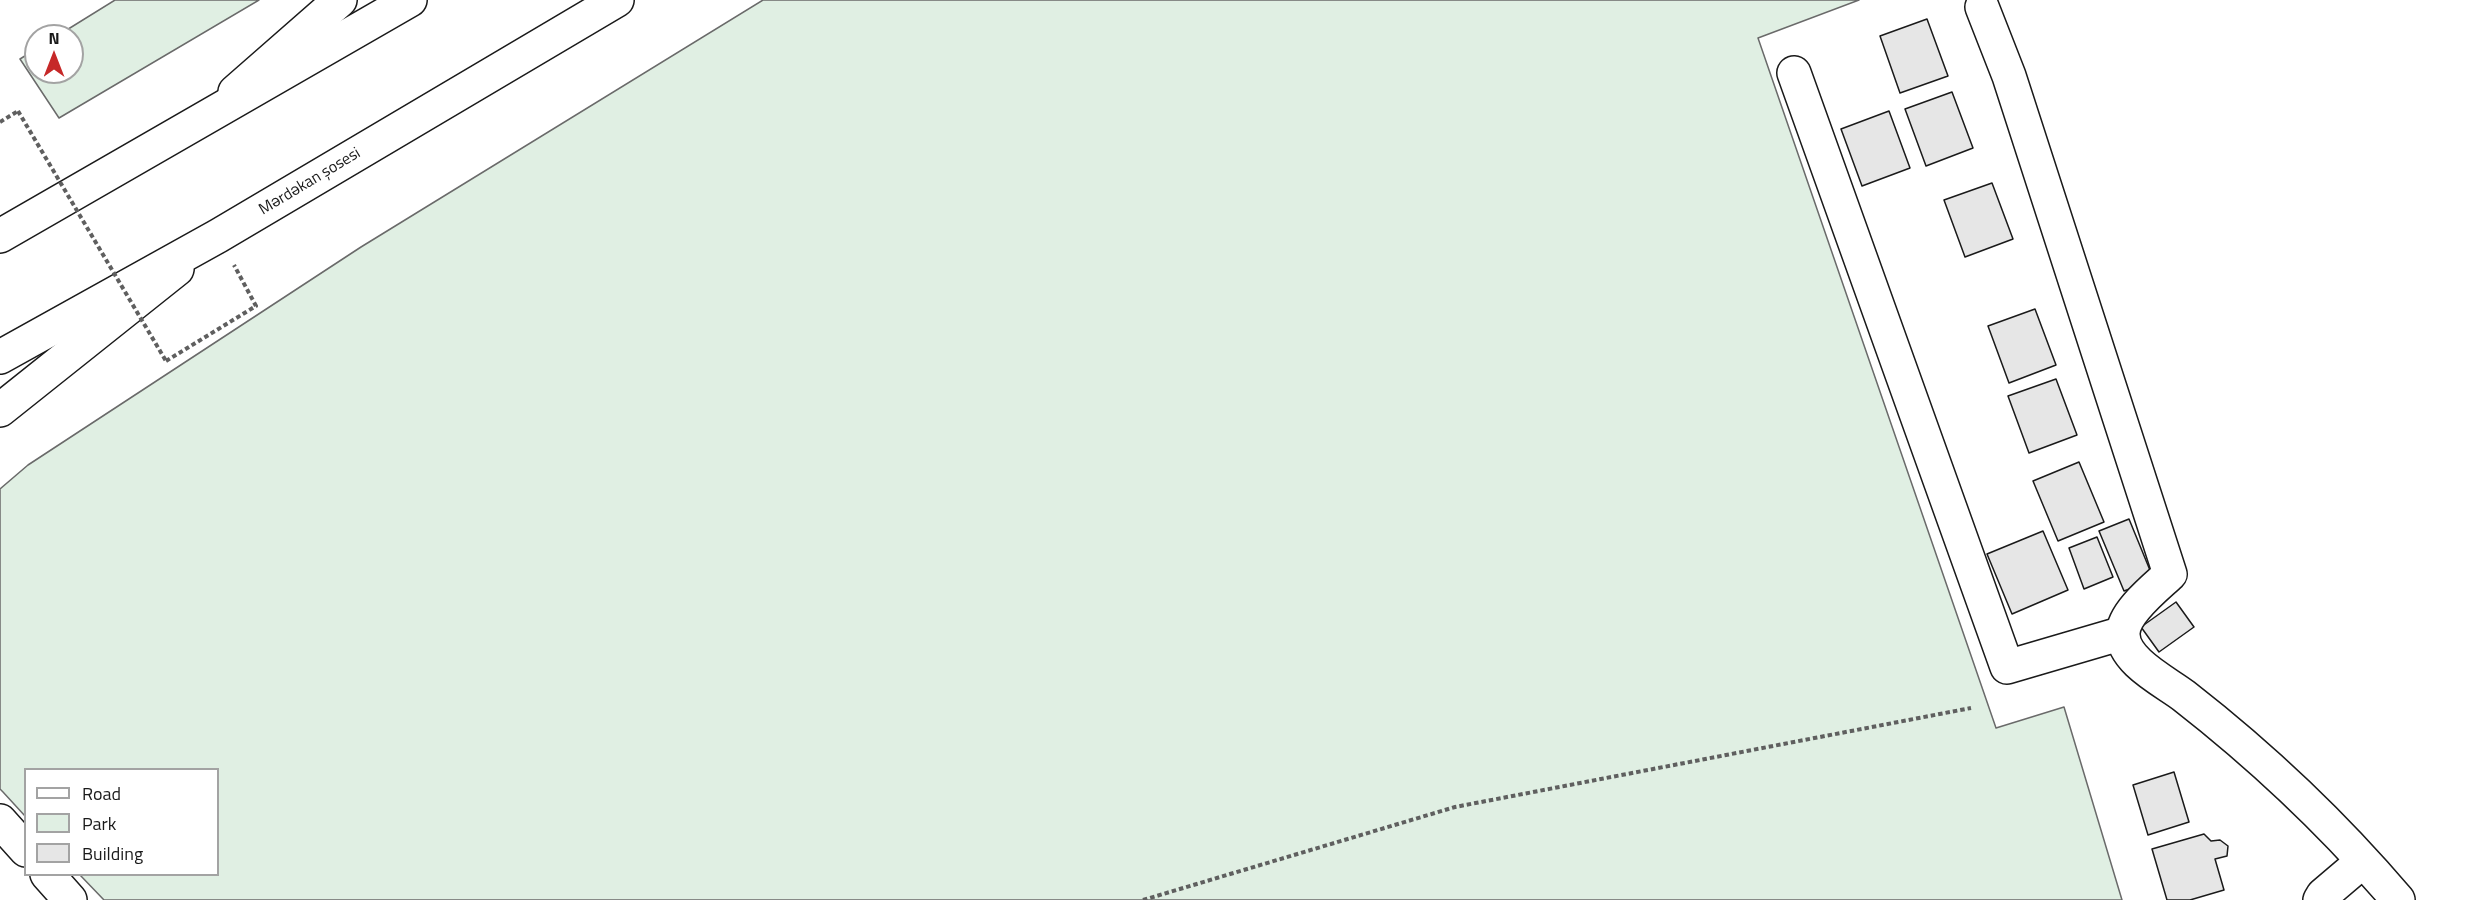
<!DOCTYPE html>
<html>
<head>
<meta charset="utf-8">
<style>
	body { margin:0 }
	#map { position:relative; width:2480px; height:900px; overflow:hidden; background:#fff; font-family:"Titillium Web",sans-serif }
	canvas { display:block }
	.legend { position:absolute; left:24px; top:768px; width:195px; height:108px; box-sizing:border-box; background:#fff; border:2px solid #a3a3a3; margin:0; padding:8px 10px; list-style:none; font-size:18px; color:#1a1a1a }
	.legend li { display:flex; align-items:center; gap:12px; height:30px }
	.legend b { width:30px; border:2px solid #a3a3a3 }
	.north { position:absolute; left:24px; top:24px; width:60px; height:60px; box-sizing:border-box; background:#fff; border:2px solid #a3a3a3; border-radius:50%; rotate:0deg; font-size:16px; font-weight:700; line-height:24px; text-align:center; color:#1a1a1a }
	.north::after { content:''; display:block; margin:auto; width:21px; height:27px; background:#c62828; clip-path:polygon(50% 0,100% 100%,50% 72%,0 100%) }
</style>
</head>
<body>
<div id="map">
<canvas width="2480" height="900"></canvas>
<ul class="legend">
<li><b style="height:8px;background:#fff"></b>Road</li>
<li><b style="height:16px;background:#e0efe3"></b>Park</li>
<li><b style="height:16px;background:#e6e6e6"></b>Building</li>
</ul>
<div class="north">N</div>
</div>
<script>
const g = document.querySelector('canvas').getContext('2d');
g.lineJoin = 'round';
function paint(path, color) {
  g.fillStyle = color;
  g.fill(path, 'evenodd');
}
function trace(path, color, width, dash) {
  g.strokeStyle = color;
  g.lineWidth = width;
  g.lineCap = dash ? 'butt' : 'round';
  g.setLineDash(dash || []);
  g.stroke(path);
}
function label(font, color, halo, rows, align = 'center') {
  g.font = font + ' "Titillium Web",sans-serif';
  g.lineWidth = 4.5;
  g.setLineDash([]);
  g.textBaseline = 'middle';
  g.strokeStyle = halo;
  g.fillStyle = color;
  for (const [text, x, y, turn = 0] of rows) {
    g.save();
    g.translate(x, y);
    g.rotate((+turn || 0) * Math.PI / 180);
    g.textAlign = isNaN(turn) ? turn : align;
    if (halo) g.strokeText(text, 0, 0);
    g.fillText(text, 0, 0);
    g.restore();
  }
}
const green = new Path2D(`
	M115,0H259L59,118L20,59L36,49V72H72V36H57Z
	M763,0H1859L1758,38L1996,728L2064,707L2122,900H104L80,875L218,874V770H26L25,816L3,792L0,789V489L28,465L361,247Z`);
const building = new Path2D(`
	M1927,19L1948,76L1900,93L1880,36Z
	M1952,92L1973,148L1926,166L1905,109Z
	M1889,111L1910,168L1862,186L1841,129Z
	M1992,183L2013,239L1965,257L1944,200Z
	M2035,309L2056,365L2009,383L1988,326Z
	M2056,379L2077,435L2029,453L2008,396Z
	M2079,462L2104,522L2058,541L2033,481Z
	M2129,519L2154,580L2124,591L2099,531Z
	M2043,531L2068,590L2012,614L1987,554Z
	M2097,537L2113,577L2084,589L2069,548Z
	M2176,602L2194,627L2159,652L2141,627Z
	M2174,772L2189,822L2148,835L2133,785Z
	M2204,834L2211,841L2220,840L2228,846L2227,856L2215,859L2224,890L2190,900H2167L2152,849Z`);
const path = new Path2D(`
	M0,122L18,111
	M166,361L256,306L234,265
	M1143,900L1455,807L1971,708`);
const minor = new Path2D(`
	M1982,7L2009,76L2170,574C2155,588 2124,612 2123,633C2122,661 2166,682 2184,696C2261,756 2335,826 2398,900
	M1794,73L2007,667L2123,633
	M235,92L340,0
	M2320,900L2323,895L2363,861`);
const major = new Path2D(`
	M0,410L177,269
	M0,821L26,850
	M47,874L70,900`);
const highway = new Path2D(`
	M0,236L410,0
	M0,357L218,236L617,0`);
const pathBridge = new Path2D(`
	M18,111L166,361`);
const streetNames = [
	["Mərdəkan şosesi",310,182,-31]
];
paint(green, '#e0efe3');
trace(green, '#6a6a6a', 1.5);
paint(building, '#e6e6e6');
trace(building, '#1a1a1a', 1.5);
trace(minor, '#1a1a1a', 36);
trace(major, '#1a1a1a', 36);
trace(highway, '#1a1a1a', 36);
trace(path, '#5f5f5f', 4, [4.5, 3]);
trace(minor, '#fff', 33);
trace(major, '#fff', 33);
trace(highway, '#fff', 33);
trace(pathBridge, '#5f5f5f', 4, [4.5, 3]);
label('16px', '#1a1a1a', '#fff', streetNames);
</script>
</body>
</html>
